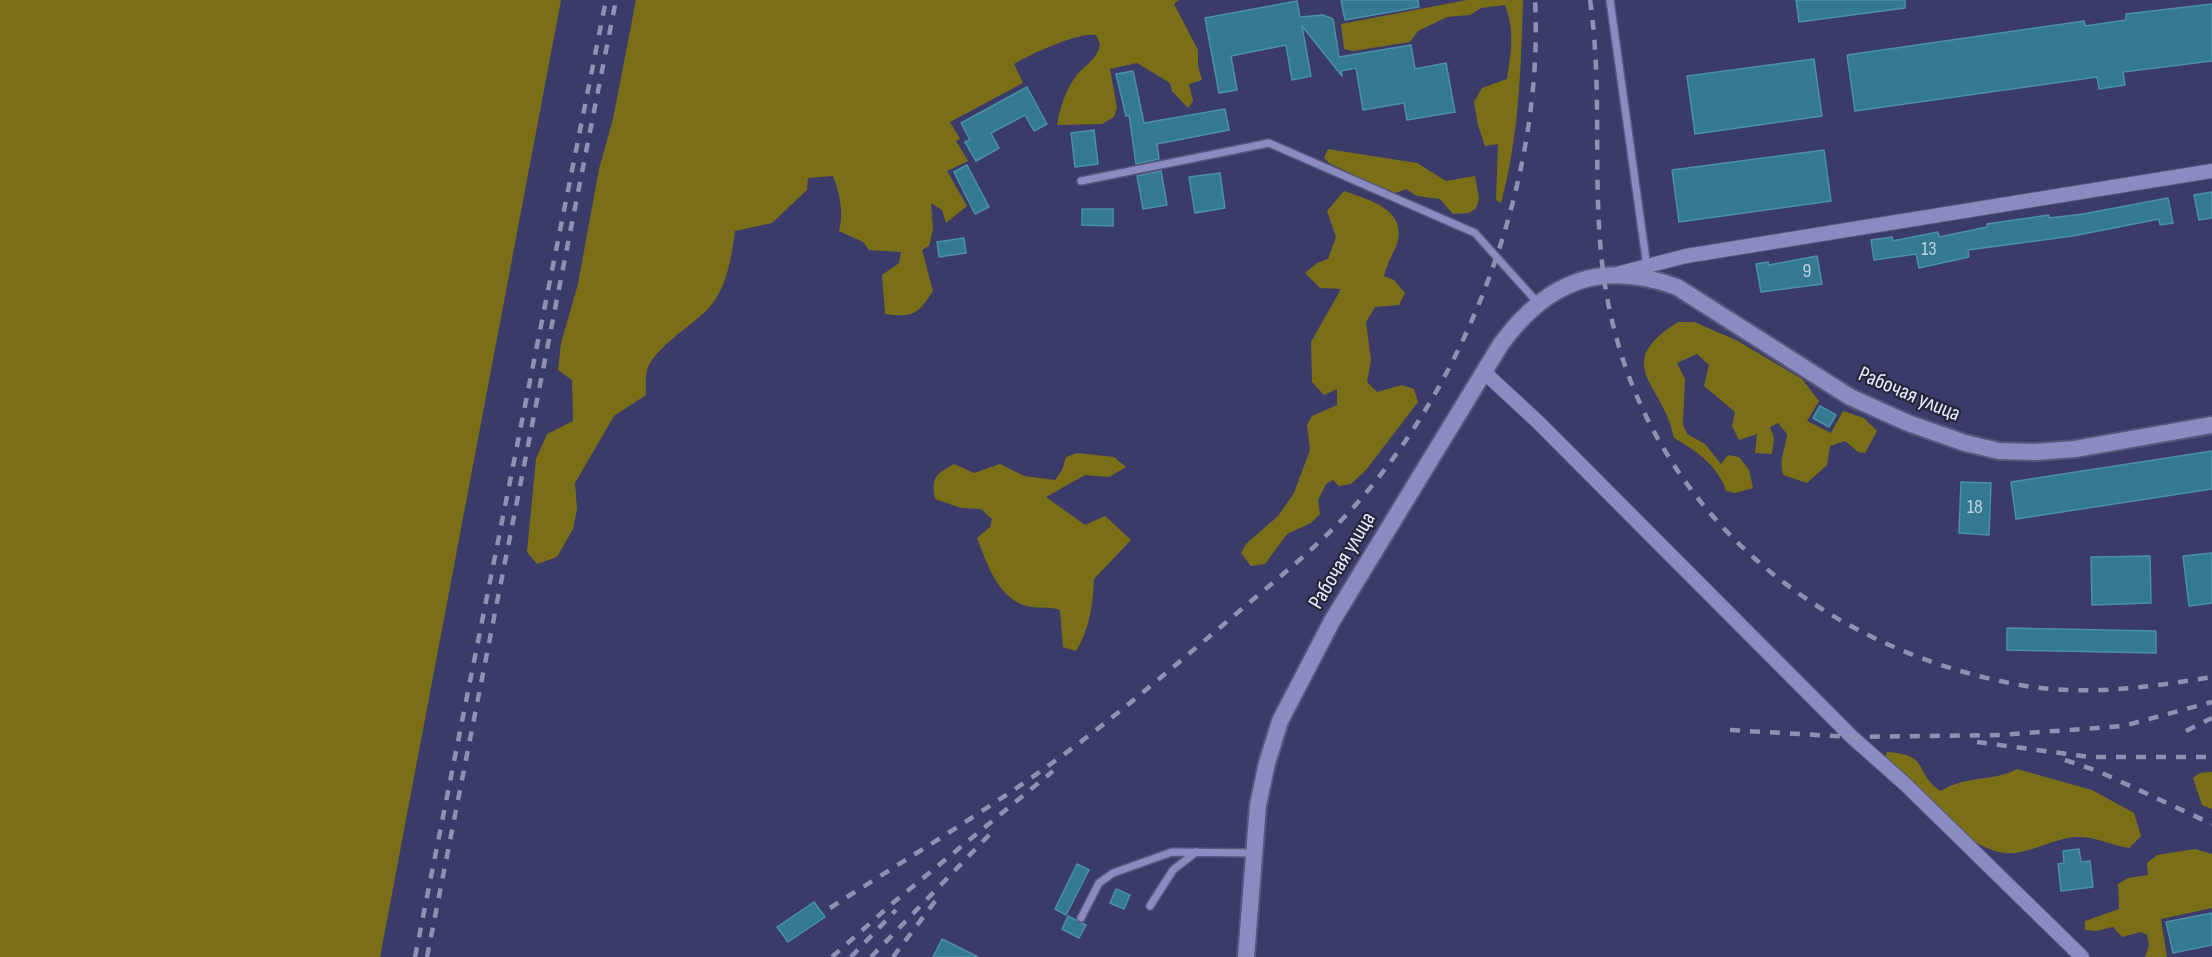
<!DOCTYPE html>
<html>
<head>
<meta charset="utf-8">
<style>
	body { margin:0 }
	canvas { display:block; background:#3b3b6a }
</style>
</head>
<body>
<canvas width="2212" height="957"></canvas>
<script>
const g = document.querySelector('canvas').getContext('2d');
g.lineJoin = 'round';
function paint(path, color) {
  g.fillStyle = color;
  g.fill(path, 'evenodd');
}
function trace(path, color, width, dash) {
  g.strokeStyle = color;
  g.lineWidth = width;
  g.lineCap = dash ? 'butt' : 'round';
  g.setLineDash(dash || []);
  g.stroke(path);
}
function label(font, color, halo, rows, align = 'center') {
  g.font = font + ' "Sofia Sans Condensed",sans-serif';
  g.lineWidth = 4.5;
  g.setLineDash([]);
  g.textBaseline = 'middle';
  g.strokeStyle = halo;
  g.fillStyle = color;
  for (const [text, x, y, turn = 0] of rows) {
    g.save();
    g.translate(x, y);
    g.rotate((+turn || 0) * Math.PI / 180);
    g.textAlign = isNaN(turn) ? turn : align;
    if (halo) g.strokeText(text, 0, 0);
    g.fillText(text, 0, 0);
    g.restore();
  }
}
const green = new Path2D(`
	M0,0H561L380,957H0Z
	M636,0H1179L1174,4L1198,50V66L1202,80L1189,84L1193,101L1188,108L1172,91L1170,83L1137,63L1110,69L1117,108L1114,117L1102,124L1057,125C1060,108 1066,88 1077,75C1087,63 1097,60 1100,44L1096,35C1077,32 1031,54 1014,64L1023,83L950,122L960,139L956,141L968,161L947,171L967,206L946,223L942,210L931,203L933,229L929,246L922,250L933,291C918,314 913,318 885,314L882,275L899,263L901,252L869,250L863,242L839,231C844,212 840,194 833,176L808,178L807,190L772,223L735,231C731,259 727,291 705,312C689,327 658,346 648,367C645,374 646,387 646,395L614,416L575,483L577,509L573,529L557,557L537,564L527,552L536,459L547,434L573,421L572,380L558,370L561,343L578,284L599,169L613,119Z
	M1467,0H1523C1521,68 1519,137 1501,203L1496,200L1498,144L1485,146L1478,125L1474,102L1482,88L1507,79C1511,53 1515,30 1505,5L1481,8L1470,15L1447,17L1418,31L1410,42L1353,51L1344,49L1341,24Z
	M1328,149L1417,163L1446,181L1475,176L1479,199L1476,208L1469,213L1453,214L1440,199L1417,196L1406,189L1393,194L1329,163L1324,158Z
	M1344,191C1366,199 1405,208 1398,240C1395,251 1387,263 1384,276L1394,280L1405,293L1399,305L1375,307L1366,322L1371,360L1367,382L1377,392L1402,385L1414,389L1418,402L1366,470L1351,484L1339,486L1333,480L1326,484L1318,500L1320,514L1311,523L1287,534L1265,564L1251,566L1241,553L1246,544L1278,516L1294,493L1310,450L1307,425L1312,416L1337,405V389L1324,395L1312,382L1311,342L1341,289L1320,288L1305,273L1317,263L1328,259L1336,237L1327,211Z
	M1678,322H1694L1736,340L1802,379L1819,401L1807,421L1831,433L1843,411L1864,418L1877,431L1865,453L1858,452L1845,441L1830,446L1827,465L1807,483L1783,475C1779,456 1785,453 1787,434L1778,423L1770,427L1774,438L1772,454L1755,453L1757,434L1739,440L1732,426L1735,412L1704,386L1709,365L1697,354L1677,363L1685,379L1683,424L1687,434L1705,444L1721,464L1728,455L1739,457L1749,470L1753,488L1735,493L1726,491C1719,467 1696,450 1674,438C1665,385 1609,365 1678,322Z
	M1077,453L1114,457L1126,467L1109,477L1085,475L1046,497L1085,525L1105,516L1131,540L1094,579C1093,604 1089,631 1076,651L1063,647L1060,610C1049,606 1037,609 1026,606C997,597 987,563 977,538L990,527L992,519L981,509L961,508L935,499C931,477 936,474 954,464L974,473L1000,464L1024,476L1055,480L1062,470L1066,457Z
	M1887,752C1932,755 1912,772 1941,791C1965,775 1993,782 2017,769L2092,790L2134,813L2141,836L2129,848C2110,845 2095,836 2076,837C2054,838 2025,856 2004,853C1961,846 1915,792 1883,764Z
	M2212,772V809L2202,805L2193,778L2200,773Z
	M2195,849L2212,854V908L2161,919L2167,957H2145L2149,945L2147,935L2141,932L2122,937L2113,927L2096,931L2085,930V921L2119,909L2118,884L2128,878L2148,875L2147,863L2157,855Z`);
const building = new Path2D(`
	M1341,0H1418L1419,7L1345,20Z
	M1796,0H1905V8L1799,22Z
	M1297,1L1300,17L1323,15L1333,19L1339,57L1411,45L1415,69L1446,63L1455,112L1407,120L1404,103L1363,110L1356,68L1341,71L1342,76L1302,26L1311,76L1292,80L1286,45L1231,56L1237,90L1219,93L1205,18Z
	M2212,4V61L2123,72L2125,85L2099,89L2097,77L1855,111L1847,55L2084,21L2085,26L2126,20V14Z
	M1814,59L1822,116L1695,134L1687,76Z
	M1133,71L1144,123L1225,109L1229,130L1157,144L1159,159L1136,164L1129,115L1126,116L1116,74Z
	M1027,87L1047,124L1034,131L1025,115L991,133L999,148L976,161L965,142L970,140L961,123Z
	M1094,130L1098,164L1075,167L1071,133Z
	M1824,150L1831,201L1679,222L1672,170Z
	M967,165L989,207L975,214L954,172Z
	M1161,171L1167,205L1143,209L1137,176Z
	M1220,173L1225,208L1195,213L1189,177Z
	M2212,192V218L2199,220L2194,195Z
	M2168,198L2173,223L2160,225L2159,219L2073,236L1968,250L1969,257L1919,268L1916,254L1874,260L1871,240L1892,237L1893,241L1938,232L1939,237L1987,227V224L2049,215V218L2083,214Z
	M1082,209H1113V226L1082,225Z
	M964,238L966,253L939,257L937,242Z
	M1817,256L1822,284L1761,292L1756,264L1768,262L1769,265Z
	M1820,406L1836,415L1829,427L1813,418Z
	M2212,451V489L2016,519L2011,482Z
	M1961,482L1991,483L1989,535L1959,533Z
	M2212,553V603L2189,606L2183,556Z
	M2150,556L2151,603L2092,605L2091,557Z
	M2007,628L2156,631V653L2007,650Z
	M2079,849L2081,862L2090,861L2093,887L2061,891L2058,864L2064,863L2063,851Z
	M1077,864L1089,870L1066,915L1055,909Z
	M1116,889L1130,895L1124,909L1110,903Z
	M814,902L825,917L788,942L777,927Z
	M2212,913V945L2173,953L2166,922Z
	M1068,916L1086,925L1079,938L1062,929Z
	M942,939L978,957H933Z`);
const service = new Path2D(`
	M1610,0L1647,267
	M1081,181L1269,143L1475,233L1538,303
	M1150,906L1173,870L1196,852
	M1081,918L1099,883L1113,873L1172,852L1253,853`);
const minor = new Path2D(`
	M1620,273L1686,256L2212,171
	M1485,373L1538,422L1852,737L1905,784L2082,957`);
const tertiary = new Path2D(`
	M1246,957L1258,805L1267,763L1280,721L1332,621L1501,344C1548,280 1602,260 1677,287L1850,397L1908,423L1965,443L1999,451L2035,452L2075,449L2212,425`);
const rail = new Path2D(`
	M1590,0C1605,102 1588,206 1609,307C1651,513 1824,652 2026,686C2088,696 2151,687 2212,677
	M1730,730L1852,737L2000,735L2123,726L2212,702
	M2186,731L2212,718
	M1977,742L2090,757H2212
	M2065,760L2100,772L2212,824
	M830,908C906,859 985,812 1059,758C1118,715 1173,667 1229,620C1274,581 1321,545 1359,501C1473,371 1544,173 1535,0
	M415,957L606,0
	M427,957L616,0
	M832,957L894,902L1053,771
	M851,957L896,910
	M871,957L991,833
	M893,957L939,896`);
const numberNames = [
	["13",1929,250],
	["9",1807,272],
	["18",1975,508]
];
const streetNames = [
	["Рабочая улица",1909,395,23],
	["Рабочая улица",1343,561,-59]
];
paint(green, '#7a6f17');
paint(building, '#337a91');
trace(building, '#4a90a7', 1.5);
trace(service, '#57567b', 10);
trace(minor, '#57567b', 16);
trace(tertiary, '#57567b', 20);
trace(service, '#8a8cc1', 7);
trace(minor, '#8a8cc1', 14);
trace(tertiary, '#8a8cc1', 16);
trace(rail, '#9090b2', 4.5, [10, 10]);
label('20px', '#bdd0e4', null, numberNames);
label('22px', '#ebedff', '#25253b', streetNames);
</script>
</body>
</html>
